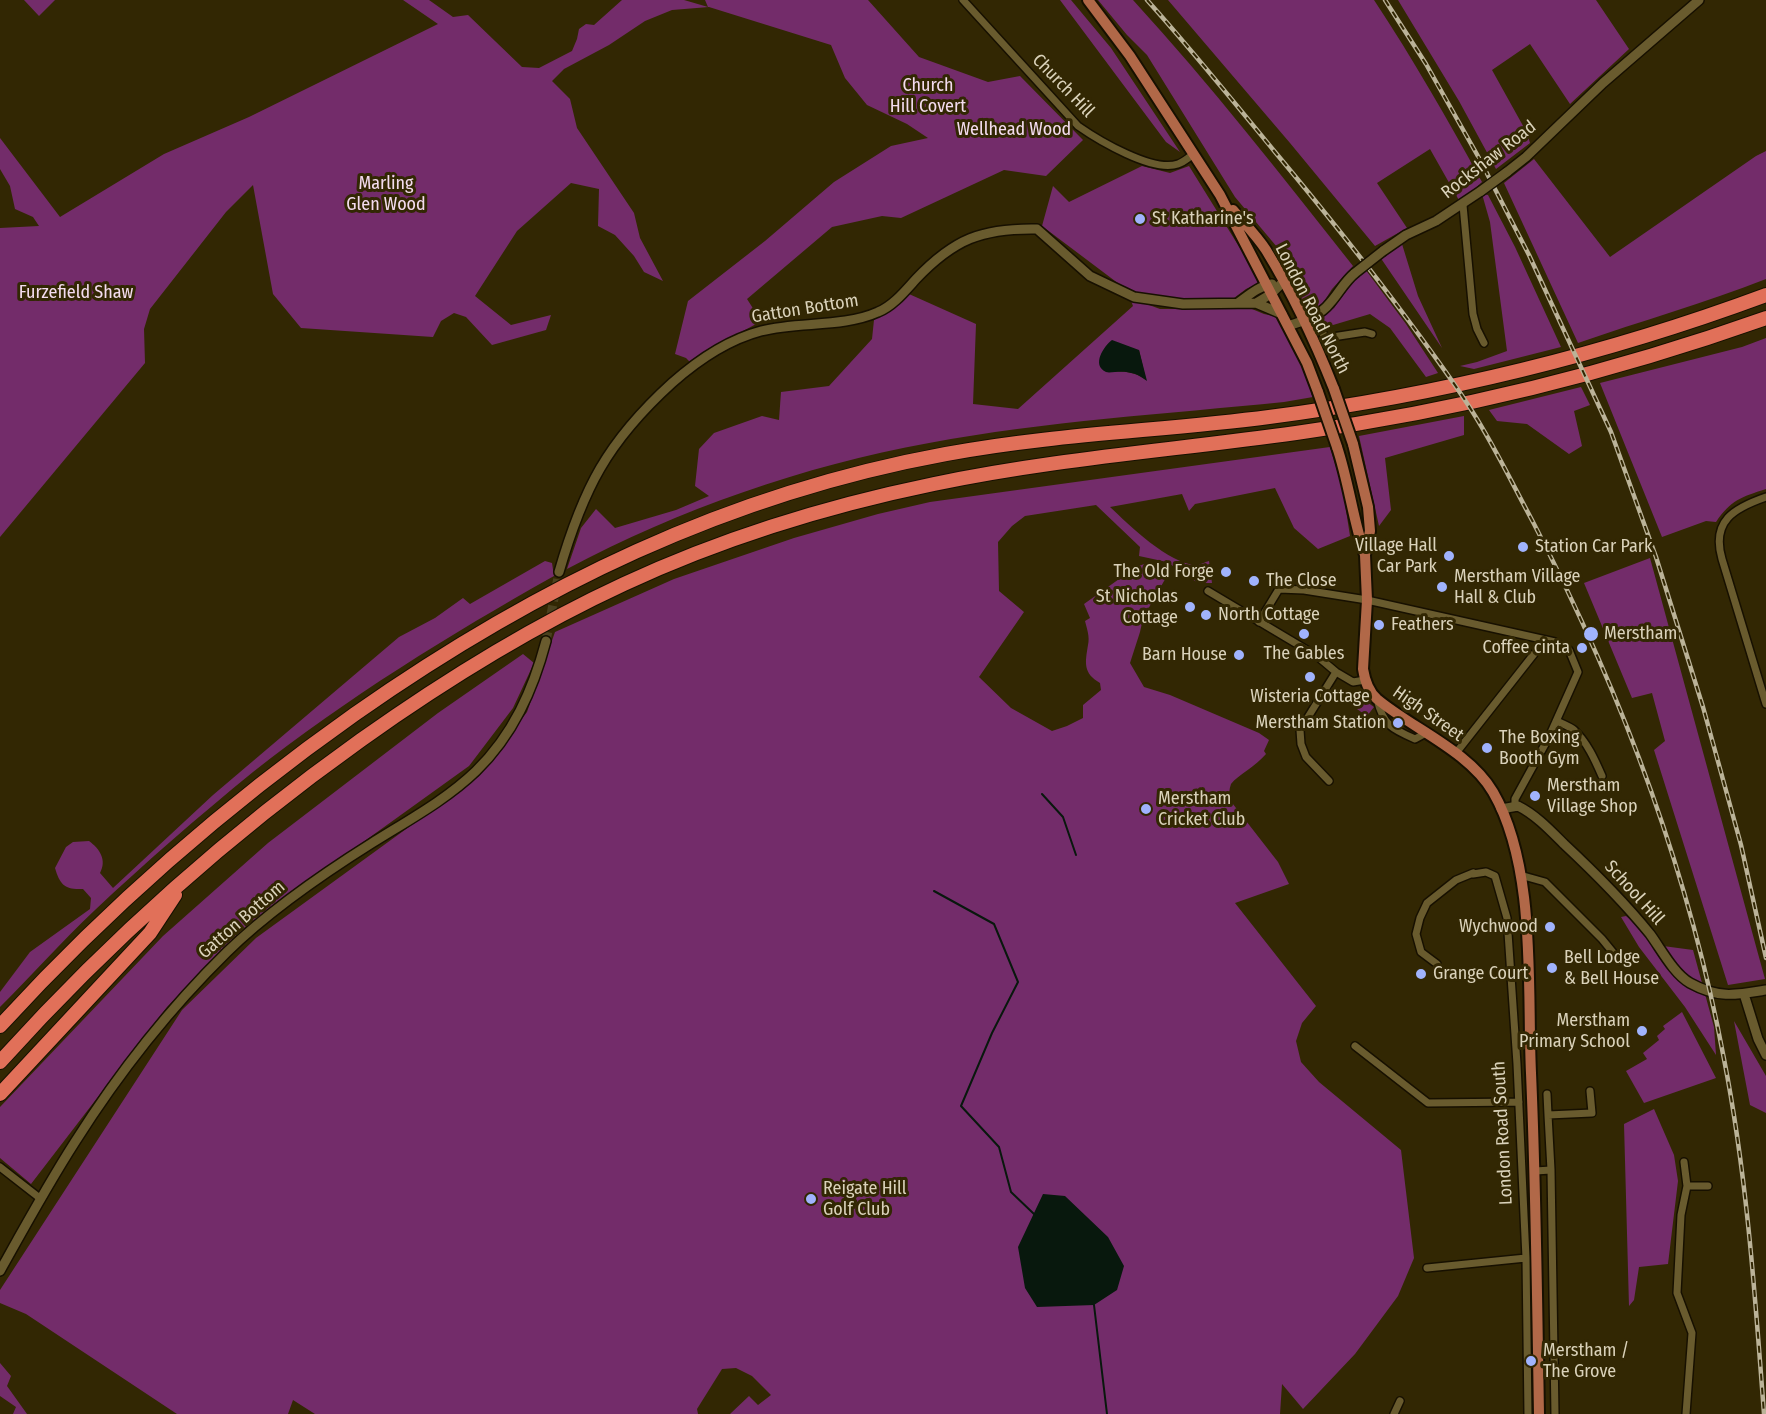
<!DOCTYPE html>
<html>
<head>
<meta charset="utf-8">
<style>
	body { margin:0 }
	canvas { display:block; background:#322703 }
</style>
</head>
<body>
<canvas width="1766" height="1414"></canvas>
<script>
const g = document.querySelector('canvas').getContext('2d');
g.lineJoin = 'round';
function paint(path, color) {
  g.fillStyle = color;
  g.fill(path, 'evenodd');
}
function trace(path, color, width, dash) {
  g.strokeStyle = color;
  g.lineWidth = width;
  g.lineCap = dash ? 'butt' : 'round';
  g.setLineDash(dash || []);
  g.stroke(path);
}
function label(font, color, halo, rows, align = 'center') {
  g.font = font + ' "Fira Sans Condensed",sans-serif';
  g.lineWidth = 6;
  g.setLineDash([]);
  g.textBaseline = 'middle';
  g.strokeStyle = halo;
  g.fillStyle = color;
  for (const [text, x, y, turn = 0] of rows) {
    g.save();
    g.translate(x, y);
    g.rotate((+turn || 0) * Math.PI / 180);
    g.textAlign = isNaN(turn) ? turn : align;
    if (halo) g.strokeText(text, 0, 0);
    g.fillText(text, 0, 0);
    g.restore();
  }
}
const green = new Path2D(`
	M24,0H55L39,16Z
	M403,0H429L453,17L468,15L522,67L539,68L572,51L577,39L579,29L586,24L594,25L622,0H684L708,7L705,0H868L919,57L988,82L1020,76L1083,140L1046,176L1004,170L901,218L882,216L832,227L747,299L756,313V324L705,352L693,365L686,358L675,354L688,301L765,241L834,182L891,146L928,138L907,124L867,105L845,78L831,45L709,7L672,10L645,21L609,45L564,69L552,81L570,99L577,128L634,213L640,238L663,281L644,272L634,256L615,235L598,226L599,189L571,183L517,231L475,296L511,325L551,315L546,330L492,345L466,317L454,313L441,321L433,337L301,328L273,294L253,185L226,212L150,309L144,329L145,363L0,537V228L39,226L33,217L15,209L10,186L0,169V138L60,217L164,154L249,117L438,24Z
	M1060,0H1071L1111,48L1180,152L1166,142Z
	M1098,0H1133C1211,85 1282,176 1353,266L1332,289L1323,303L1308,313L1282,253L1235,197L1147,55L1127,35Z
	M1168,0H1374C1413,59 1448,120 1482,182L1460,202L1430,149L1377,183L1407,228L1375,246L1290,143Z
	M1398,0H1596L1629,49L1570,104L1530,44L1492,70L1527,133L1530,143L1496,169L1459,101Z
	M1766,151V279C1705,303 1641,321 1578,343L1504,183L1534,159L1610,257L1756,156Z
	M1142,166L1170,173L1189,166L1261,282L1246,289L1234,298L1161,301L1123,287L1042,226L1053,186L1069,202Z
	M1482,194L1488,195L1515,247L1561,347L1474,369L1460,366L1477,362L1507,351L1490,222Z
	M1402,244L1418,296L1442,348L1380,257Z
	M1365,269L1406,324L1438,373L1426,377L1390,328L1370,314L1323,328L1319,318L1334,308L1358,275Z
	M909,294L976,324L973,404L1018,409L1133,306L1130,298L1160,309H1252L1264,314L1278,317L1300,362L1313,397L1284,402C1166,414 1046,421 929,443C803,466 680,509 567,569L581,528L596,509L615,528L676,510L709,496L695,486L699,449L714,433L762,416L779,420L781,392L829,386L872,339L874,320ZM1139,350L1146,380C1134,371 1122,371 1107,372Z
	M1766,338V489C1741,497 1731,500 1716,522L1706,521L1662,537L1600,383L1742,347Z
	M1581,387L1590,405L1574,411L1582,446L1569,454L1527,424L1497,421L1489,410Z
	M1464,416V435L1385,458L1391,510L1379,526L1359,436Z
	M1330,447L1343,491L1350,536L1318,549L1294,528L1275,488L1195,504L1189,511L1182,494L1110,507C1129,525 1169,564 1196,565C1200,565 1205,562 1209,561L1212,583H1198L1167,562L1139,556L1140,547L1096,505L1025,516L1012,526L998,542L999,591L1024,612L979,677L1011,708L1052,731L1067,726L1083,718V705L1101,690L1100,683C1083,673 1085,663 1088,645C1090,637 1087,629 1085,621L1090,618L1084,604L1136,567L1147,563L1168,574L1143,618L1140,632L1130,663L1144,687L1170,695L1259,733L1269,740L1264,751L1266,754C1256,766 1238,775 1231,784C1229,789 1229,795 1229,799L1278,862L1289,884L1235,903L1316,1006L1302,1023L1296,1041L1301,1062L1319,1082L1401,1150L1414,1258L1398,1296L1355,1354L1303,1409L1282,1384L1280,1414H730L749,1396L758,1405L771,1395L752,1376L736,1368L722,1369L697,1409L698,1414H315L293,1400L288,1414H177L26,1314L0,1303V1290L182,1010L256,938L479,776L527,712L555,632L674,579L794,538L878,514L930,502Z
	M1650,558L1757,950L1765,979L1728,985L1654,750L1665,741L1652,693L1632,698L1584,583Z
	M545,561L552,563L554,576C449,635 347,698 253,772C199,816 146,862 95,910C62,941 32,975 0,1007V992L30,952L90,909L91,898L83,889C65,890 60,885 55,868L66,847L73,842L89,841C100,849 107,860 100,873L113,888L213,795L399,637L435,618L463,598L470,604Z
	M523,654L534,663L513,708L469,766L245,927L167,1007L31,1184L0,1158V1107L163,936L268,843L438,713Z
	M1354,693L1374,707L1367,716L1347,702Z
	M1626,916L1663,946L1693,950L1714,1027L1716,1055L1685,1007L1639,947L1621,917Z
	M1682,1012L1716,1078L1644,1103L1626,1071L1647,1059L1643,1053L1659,1040L1657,1036L1665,1029L1663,1026Z
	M1734,1021L1766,1076V1113L1750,1105Z
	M1654,1109L1674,1155L1678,1181L1668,1264L1639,1267L1634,1300L1629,1306L1624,1124Z
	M0,1363L11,1376L7,1386L27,1414H13L16,1407L0,1396Z`);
const water = new Path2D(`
	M1112,340L1139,350L1147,381C1137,373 1128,371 1115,372C1112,372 1109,373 1106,372C1091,365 1104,346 1112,340Z
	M1043,1194L1065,1196L1108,1237L1124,1266L1117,1290L1094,1305L1037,1307L1025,1288L1018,1247Z`);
const stream = new Path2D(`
	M1042,794L1063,817L1076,855
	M934,891L994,924L1018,982L992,1033L961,1106L999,1147L1011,1192L1034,1214
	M1094,1305L1107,1414`);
const tertiaryTunnel = new Path2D(`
	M546,641L559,572`);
const minor = new Path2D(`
	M963,0L1078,126C1098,140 1153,173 1178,164C1184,162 1189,157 1194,154
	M1463,205L1473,314L1477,329L1484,343
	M1312,317L1326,338L1365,332L1372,334
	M1766,497C1734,508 1711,521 1722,559L1766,704
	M1208,591L1317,656L1336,672L1353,682L1365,680
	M1259,622L1279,589L1304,590L1367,600L1555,642L1569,650L1578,672L1549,737L1515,799V805
	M1377,699C1383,725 1392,729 1415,739L1426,733
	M1557,721C1562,724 1569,726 1574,730C1587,742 1595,760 1602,776
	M1456,753L1545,640
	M1329,781L1306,757L1301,744L1300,730L1336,672
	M1473,874L1486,872L1495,876L1507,918L1517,1064L1526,1258L1528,1414
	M1520,875L1545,882L1602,939L1620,961
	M1437,964L1421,952L1416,934L1420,918L1427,903L1456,880L1473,873
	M1355,1046L1428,1103L1519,1102
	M1547,1094L1548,1115
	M1684,1162L1687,1186L1681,1215L1677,1293L1692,1333L1686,1414
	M0,1167L41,1199
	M1551,1170L1548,1115L1592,1113L1590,1091
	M1535,1171L1551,1170L1555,1414
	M1687,1186H1708
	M1427,1268L1526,1258
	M1394,1414L1400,1401`);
const tertiary = new Path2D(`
	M1507,172L1526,157L1603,83L1699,0
	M1383,251L1406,235L1436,221L1481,191
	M1238,303C1249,295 1259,286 1272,284
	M1256,303L1282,314
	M1288,326C1303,321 1320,316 1330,303C1339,293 1344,282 1355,273
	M559,572C583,489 607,442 672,383C698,360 727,340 761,331C799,321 842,328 878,312C893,306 905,291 916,279C954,239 982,228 1037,229L1090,276L1134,297L1183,304L1256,303L1271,294L1283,282
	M1501,809L1518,806C1536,815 1550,830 1564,844C1594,872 1624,902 1650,934C1661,949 1674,974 1690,983C1719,999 1736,995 1766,990
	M1744,994L1758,1039L1766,1055
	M0,1271C24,1228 48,1184 75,1142C118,1074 170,1008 227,952C270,910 321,875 372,843C407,821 446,800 476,771C513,735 533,690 546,641`);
const primary = new Path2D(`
	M1088,0L1130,56L1220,195L1307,363L1318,392
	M1233,210C1244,223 1257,236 1266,250C1293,294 1315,341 1334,389
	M1353,444L1368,507L1370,531L1365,555L1367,600L1363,669C1365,681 1368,691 1377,699C1413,729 1469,751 1493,792C1537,868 1527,988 1531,1073C1536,1187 1537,1300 1539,1414
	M1337,447C1349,483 1353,520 1365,555`);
const motorway = new Path2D(`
	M0,1026C107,909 226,805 355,714C536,587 727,494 946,454C1053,434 1161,431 1269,417C1438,395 1607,354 1766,295
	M0,1062C108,942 229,834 361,740C444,681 531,627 624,584C723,538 827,506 934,484C1053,459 1175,450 1296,433C1455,411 1614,372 1766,318
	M0,1094L150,933L175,895`);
const rail = new Path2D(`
	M1147,0C1191,49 1233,101 1275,152C1321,207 1365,262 1408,320C1430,350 1452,379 1472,411C1495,447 1513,485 1533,522C1621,691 1689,872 1724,1059C1747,1176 1755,1295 1764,1414
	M1385,0L1426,64L1479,158L1529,255L1611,432L1656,557L1703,707L1741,845L1766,958`);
const tertiaryBridge = new Path2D(`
	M1481,191L1507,172
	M1355,273L1383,251`);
const primaryBridge = new Path2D(`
	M1334,389L1353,444
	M1318,392L1337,447`);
const markers = [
	[1140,219,6,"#a0b3fd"],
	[1523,547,6,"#a0b3fd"],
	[1449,556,6,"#a0b3fd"],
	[1226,572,6,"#a0b3fd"],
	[1254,581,6,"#a0b3fd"],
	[1442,587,6,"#a0b3fd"],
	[1190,607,6,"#a0b3fd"],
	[1206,615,6,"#a0b3fd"],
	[1379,625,6,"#a0b3fd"],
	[1304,634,6,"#a0b3fd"],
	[1591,634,8,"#a0b3fd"],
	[1582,648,6,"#a0b3fd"],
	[1239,655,6,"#a0b3fd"],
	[1310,677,6,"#a0b3fd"],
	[1398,723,6,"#a0b3fd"],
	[1487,748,6,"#a0b3fd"],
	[1535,796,6,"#a0b3fd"],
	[1146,809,6,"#a0b3fd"],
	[1550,927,6,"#a0b3fd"],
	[1552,968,6,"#a0b3fd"],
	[1421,974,6,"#a0b3fd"],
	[1642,1031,6,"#a0b3fd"],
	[811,1199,6,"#a0b3fd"],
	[1531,1361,6,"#a0b3fd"]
];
const parkNames = [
	["Church",928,86],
	["Hill Covert",928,107],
	["Wellhead Wood",1014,130],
	["Marling",386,184],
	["Glen Wood",386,205],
	["Furzefield Shaw",76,293]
];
const streetNames = [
	["Church Hill",1063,86,46],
	["Rockshaw Road",1489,160,-38],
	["Gatton Bottom",805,309,-9],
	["London Road North",1312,309,63],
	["High Street",1428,714,35],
	["School Hill",1634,893,48],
	["Gatton Bottom",242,920,-41],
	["London Road South",1503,1133,-93]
];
const poiNames = [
	["St Katharine's",1152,219],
	["Village Hall",1437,546,"right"],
	["Car Park",1437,567,"right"],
	["Station Car Park",1535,547],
	["The Old Forge",1214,572,"right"],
	["Merstham Village",1454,577],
	["Hall & Club",1454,598],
	["The Close",1266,581],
	["St Nicholas",1178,597,"right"],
	["Cottage",1178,618,"right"],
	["North Cottage",1218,615],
	["Feathers",1391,625],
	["Merstham",1604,634],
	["Coffee cinta",1570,648,"right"],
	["The Gables",1304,654,"center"],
	["Barn House",1227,655,"right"],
	["Wisteria Cottage",1310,697,"center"],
	["Merstham Station",1386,723,"right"],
	["The Boxing",1499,738],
	["Booth Gym",1499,759],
	["Merstham",1547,786],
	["Village Shop",1547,807],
	["Merstham",1158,799],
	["Cricket Club",1158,820],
	["Wychwood",1538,927,"right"],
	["Bell Lodge",1564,958],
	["& Bell House",1564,979],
	["Grange Court",1433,974],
	["Merstham",1630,1021,"right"],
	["Primary School",1630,1042,"right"],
	["Reigate Hill",823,1189],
	["Golf Club",823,1210],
	["Merstham /",1543,1351],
	["The Grove",1543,1372]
];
paint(green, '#732c6a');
paint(water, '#08180d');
trace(stream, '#08180d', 2);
trace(tertiaryTunnel, '#4b411e', 9, [9, 4.5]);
trace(minor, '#171000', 10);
trace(tertiary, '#171000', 12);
trace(primary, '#171000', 14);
trace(motorway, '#171000', 16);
trace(minor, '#695b2e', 7);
trace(tertiary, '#695b2e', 9);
trace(primary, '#b16848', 10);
trace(motorway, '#e17059', 14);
trace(rail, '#bbb398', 4.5);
trace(rail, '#322703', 2, [7]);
trace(tertiaryBridge, '#171000', 12, []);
trace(primaryBridge, '#171000', 14, []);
trace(tertiaryBridge, '#695b2e', 9);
trace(primaryBridge, '#b16848', 10);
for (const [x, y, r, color] of markers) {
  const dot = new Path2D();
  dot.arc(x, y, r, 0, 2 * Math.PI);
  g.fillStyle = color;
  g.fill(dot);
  trace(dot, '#322703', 2);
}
label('18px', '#f4dcef', '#322703', parkNames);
label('18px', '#dad2ba', '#322703', streetNames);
label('18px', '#dad2ba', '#322703', poiNames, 'left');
</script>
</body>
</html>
